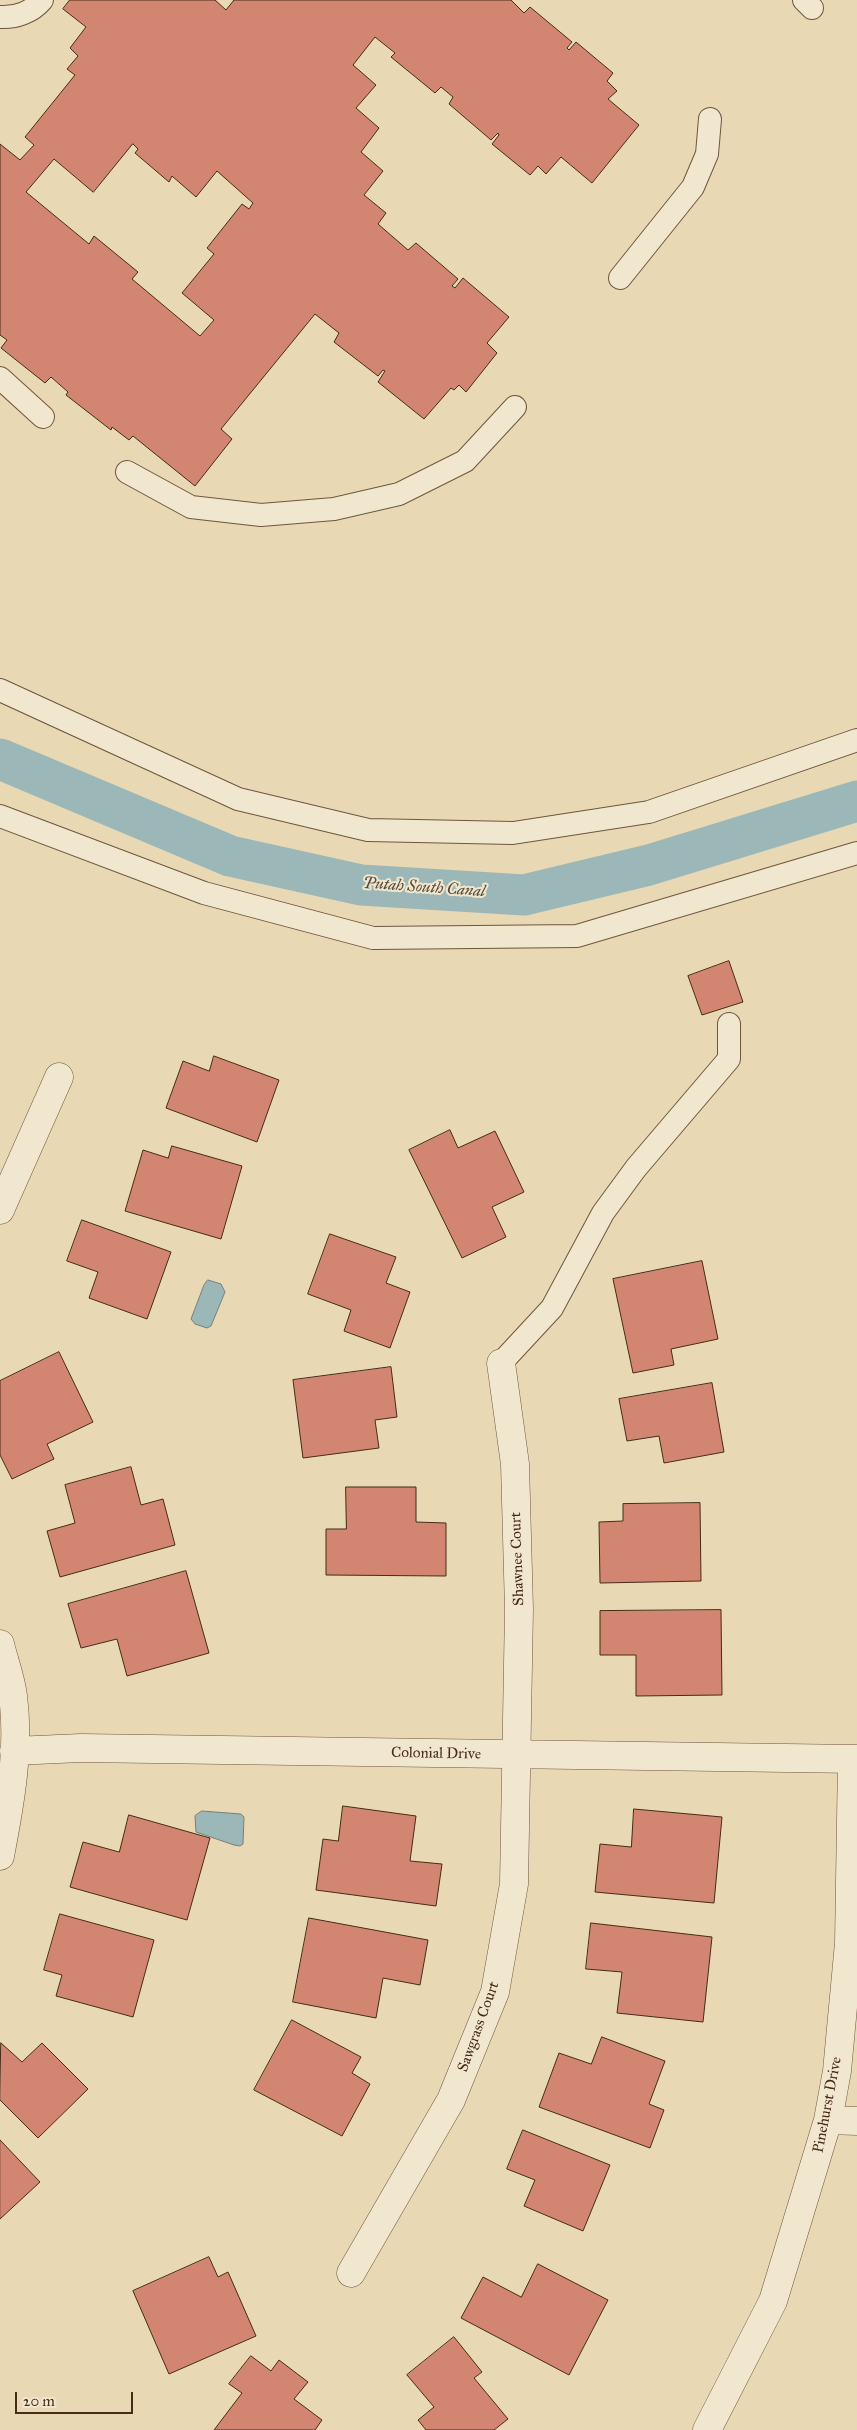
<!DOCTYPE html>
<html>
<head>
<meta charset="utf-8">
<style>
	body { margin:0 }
	#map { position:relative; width:857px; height:2430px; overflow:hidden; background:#e9d8b4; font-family:"IM FELL Great Primer",serif }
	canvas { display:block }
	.scale { position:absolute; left:15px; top:2392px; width:118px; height:22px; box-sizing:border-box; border:2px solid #452b18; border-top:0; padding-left:6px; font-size:15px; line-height:18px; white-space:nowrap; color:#452b18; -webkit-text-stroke:4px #f1e6ce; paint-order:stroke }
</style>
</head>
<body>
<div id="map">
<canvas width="857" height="2430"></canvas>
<div class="scale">20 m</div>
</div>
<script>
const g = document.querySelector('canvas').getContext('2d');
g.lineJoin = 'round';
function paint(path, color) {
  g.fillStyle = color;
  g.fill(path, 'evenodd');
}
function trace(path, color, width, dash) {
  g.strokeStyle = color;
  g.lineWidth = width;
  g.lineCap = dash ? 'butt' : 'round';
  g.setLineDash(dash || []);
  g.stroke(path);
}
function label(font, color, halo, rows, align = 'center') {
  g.font = font + ' "IM FELL Great Primer",serif';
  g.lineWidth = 4;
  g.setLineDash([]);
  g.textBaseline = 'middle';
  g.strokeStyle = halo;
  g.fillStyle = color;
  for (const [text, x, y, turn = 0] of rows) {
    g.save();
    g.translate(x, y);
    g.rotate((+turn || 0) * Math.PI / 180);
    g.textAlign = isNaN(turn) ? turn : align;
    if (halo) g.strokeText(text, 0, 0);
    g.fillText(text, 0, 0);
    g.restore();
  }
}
const water = new Path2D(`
	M208,1280L221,1284L225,1292L211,1326L207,1328L195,1324L191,1319L204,1285Z
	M202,1811L241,1814L244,1817L243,1844L240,1846L234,1845L196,1832L195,1816Z`);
const canal = new Path2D(`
	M0,759L230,856L361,885L524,895L649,865L857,801`);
const building = new Path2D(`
	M70,0H215L226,10L234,0H511L524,13L530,7L572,42L567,48L569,50L576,42L613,73L607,81L617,91L608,99L639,125L592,183L561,157L546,174L538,166L530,175L492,144L499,135L498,133L491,140L449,104L453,97L441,87L435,93L391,57L395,53L375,37L353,65L376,85L356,108L379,128L361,152L383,171L364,195L386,213L378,224L408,250L416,243L458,279L452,286L455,288L463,278L509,317L487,343L497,353L466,392L459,385L454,390L451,388L424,419L378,382L385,371L383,370L378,376L334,342L339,333L315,314L221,429L232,439L195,486L133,436L129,440L112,427L111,430L66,395L68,392L51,377L45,383L1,348L7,340L0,335V144L20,160L34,145L25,137L75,75L67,69L78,56L70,48L86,27L63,9ZM133,144L138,149L135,153L169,182L172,176L196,197L217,171L253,203L249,209L242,204L207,248L214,254L182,293L214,320L200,336L132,279L138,272L94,236L89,244L26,192L54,159L93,192Z
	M729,961L743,1002L702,1015L688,976Z
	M214,1056L279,1080L257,1142L166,1108L183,1061L209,1071Z
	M450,1130L458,1148L495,1131L524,1192L492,1207L506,1237L462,1258L409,1150Z
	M172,1146L242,1166L221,1239L125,1211L143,1150L168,1158Z
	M82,1220L171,1252L147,1319L89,1298L98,1272L67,1261Z
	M330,1234L396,1257L386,1283L410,1292L390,1348L344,1331L351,1310L308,1294Z
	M702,1261L718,1339L671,1349L674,1365L633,1373L613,1279Z
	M59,1352L93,1422L47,1444L54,1459L12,1479L0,1455V1381Z
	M391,1367L397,1417L375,1420L379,1448L303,1458L293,1380Z
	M712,1383L724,1452L664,1463L659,1436L627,1441L619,1399Z
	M131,1467L141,1505L163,1499L175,1545L60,1577L47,1531L75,1523L65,1485Z
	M346,1487H416V1522L446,1523V1576L326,1575V1529H346Z
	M700,1503L701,1581L600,1583L599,1522L623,1521V1504Z
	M186,1571L209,1653L127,1676L117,1639L81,1648L68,1604Z
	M721,1610L722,1695L636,1696V1655H600V1611Z
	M343,1806L416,1816L410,1861L442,1864L436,1906L316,1890L323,1839L338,1841Z
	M634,1809L722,1817L714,1903L595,1892L600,1844L631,1847Z
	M129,1815L210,1838L187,1920L70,1887L83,1842L119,1852Z
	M60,1914L154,1940L133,2017L56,1996L62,1975L44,1970Z
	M309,1918L428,1940L420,1985L383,1978L376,2018L293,2002Z
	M591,1923L712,1937L703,2022L617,2013L622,1972L586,1969Z
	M292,2020L361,2057L352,2073L370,2084L342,2136L254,2090Z
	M602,2037L665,2061L649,2104L664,2110L650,2148L539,2107L559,2053L591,2064Z
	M1,2043L22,2062L42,2043L88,2089L38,2138L0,2100Z
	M523,2130L610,2165L583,2231L524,2206L535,2180L507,2169Z
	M0,2140L40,2182L0,2219Z
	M209,2257L218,2277L228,2272L256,2336L169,2374L133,2291Z
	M538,2264L608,2300L569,2375L461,2318L483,2277L521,2297Z
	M454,2337L482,2372L474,2378L508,2419L494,2430H426L418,2420L434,2407L407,2375Z
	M251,2356L271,2371L279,2360L308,2382L294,2399L322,2420L315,2430H214L242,2393L229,2384Z`);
const service = new Path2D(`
	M804,0L812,8
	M0,17C16,18 32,12 42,0
	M620,278L693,187L707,154L710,119
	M0,378L43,417
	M127,472L191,507L261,515L334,509L399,494L465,461L515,407
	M0,690L238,799L368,830L513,833L649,812L857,740
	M0,816L204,893L373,938L577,936L857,853
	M501,1363L552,1308L603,1213L636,1168L729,1059V1024`);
const minor = new Path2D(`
	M0,1210L59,1077
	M0,1644C4,1661 11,1679 13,1696C20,1749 10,1804 0,1856
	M14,1751L81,1748L857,1759
	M828,2120L857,2121
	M351,2273L451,2100L495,1992L514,1884L519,1609L515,1464L501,1363
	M707,2430L773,2301L828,2120L837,2071L849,1943L852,1759`);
const streetNames = [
	["Shawnee Court",518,1559,-92],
	["Colonial Drive",436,1754,1],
	["Sawgrass Court",479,2027,-70],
	["Pinehurst Drive",828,2105,-79]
];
const waterNames = [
	["Putah South Canal",424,888,4]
];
paint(water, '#9cb7b8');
trace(water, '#797f78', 1);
trace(canal, '#9cb7b8', 41);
paint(building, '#d28671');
trace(building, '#452b18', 1);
trace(service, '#6e563f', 24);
trace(minor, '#6e563f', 29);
trace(service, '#f1e6ce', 22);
trace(minor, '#f1e6ce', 28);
label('15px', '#452b18', '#f1e6ce', streetNames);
label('italic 16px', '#564738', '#f1e6ce', waterNames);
</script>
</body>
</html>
